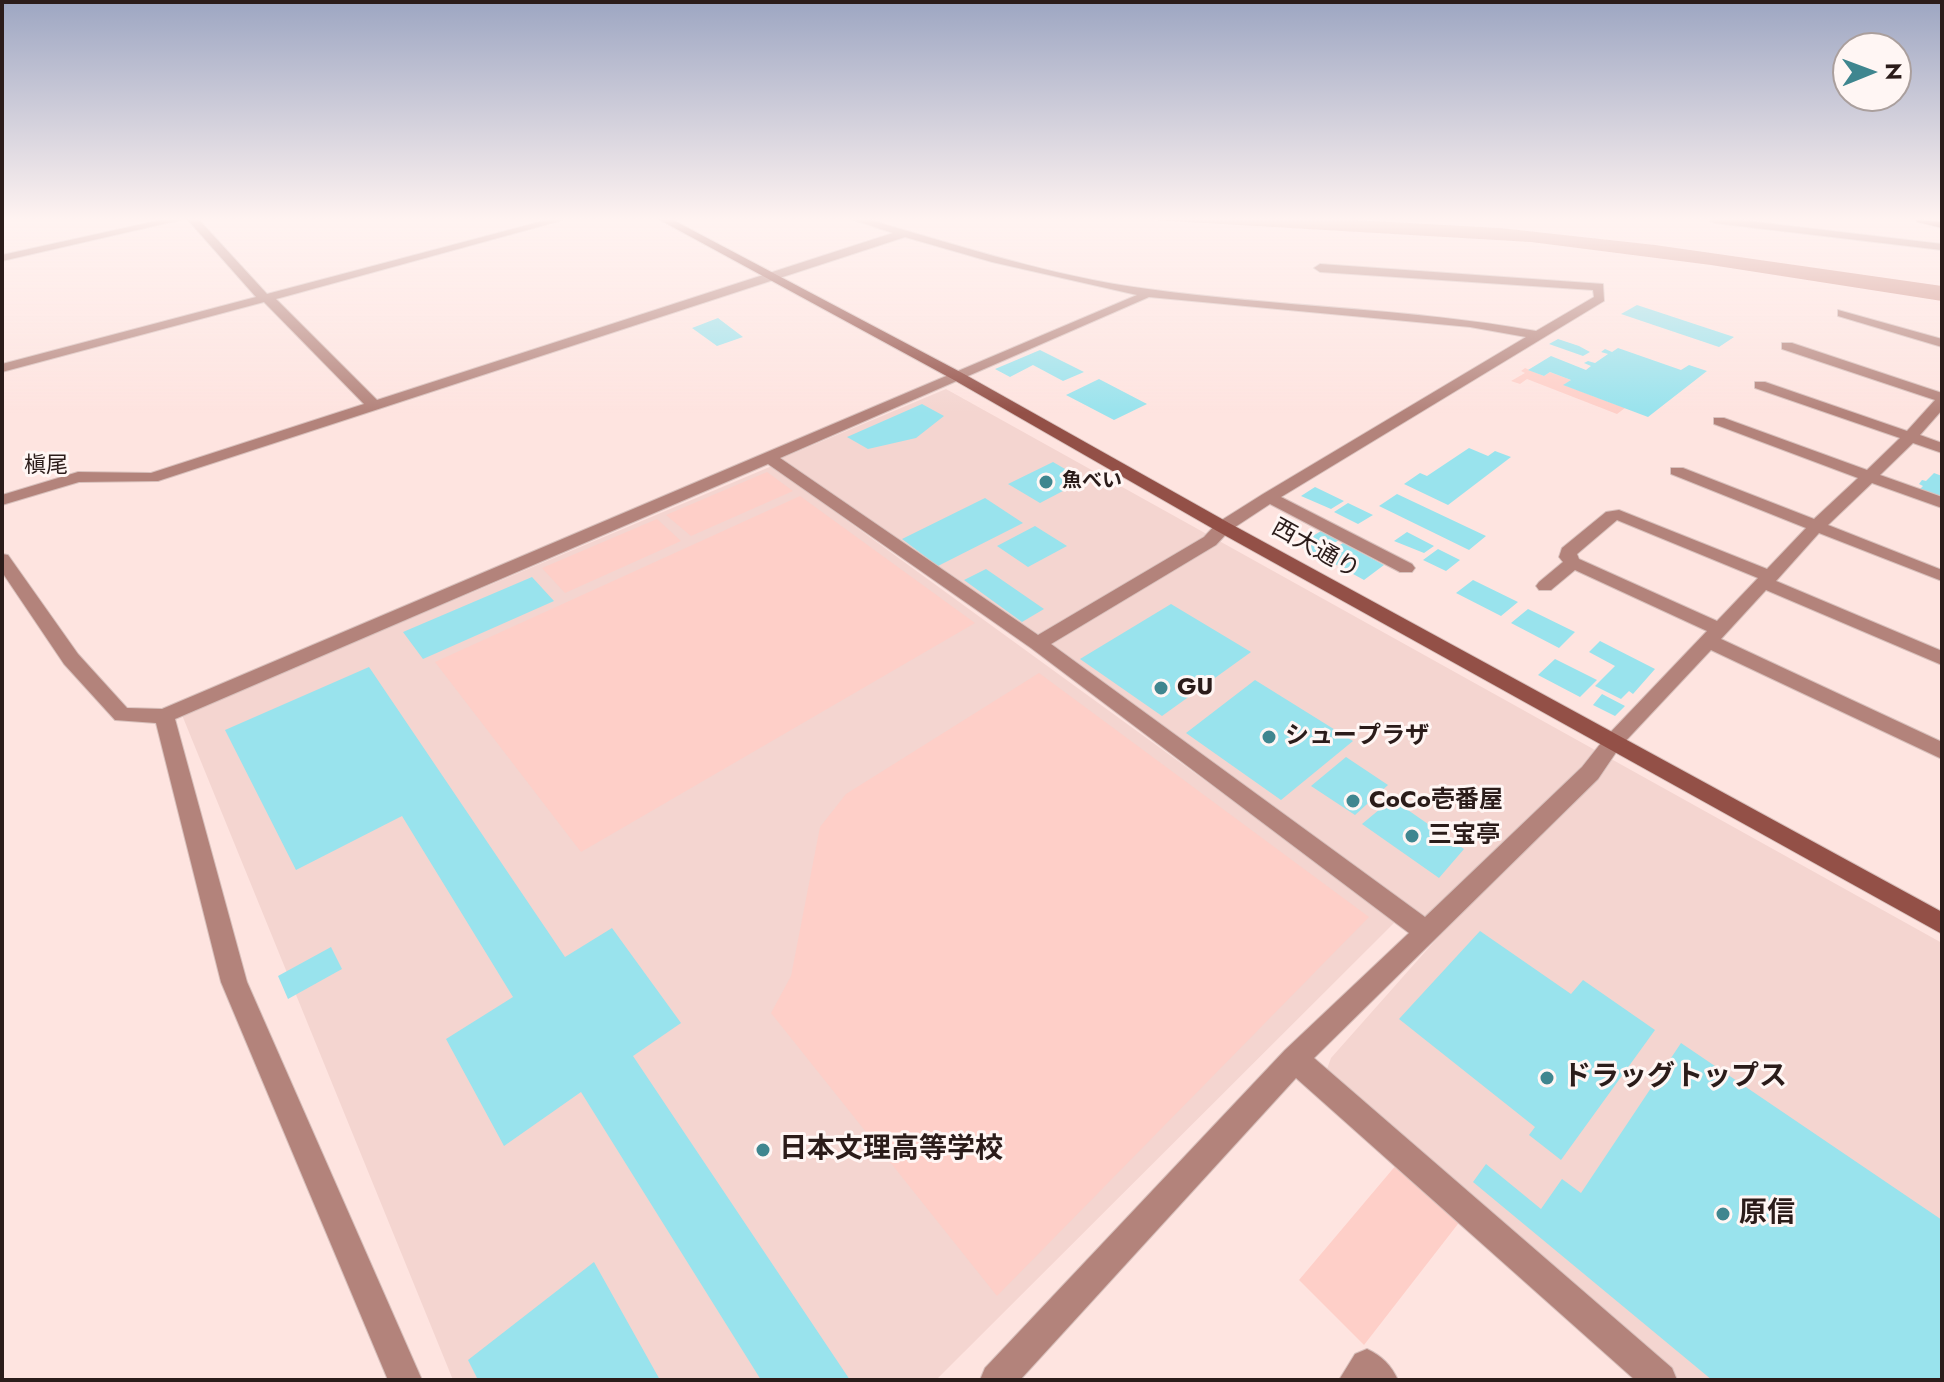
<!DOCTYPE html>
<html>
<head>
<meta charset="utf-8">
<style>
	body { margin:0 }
	#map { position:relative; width:1944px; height:1382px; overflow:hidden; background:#fee4e0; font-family:Jost,sans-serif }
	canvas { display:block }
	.frame { position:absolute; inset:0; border:4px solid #2b1c1a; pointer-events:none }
	.north { position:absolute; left:1832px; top:32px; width:80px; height:80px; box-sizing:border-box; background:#fff6f4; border:2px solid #aa9f9d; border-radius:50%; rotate:89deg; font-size:22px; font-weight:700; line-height:32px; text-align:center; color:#2b1c1a }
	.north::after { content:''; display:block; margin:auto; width:28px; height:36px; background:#3f868f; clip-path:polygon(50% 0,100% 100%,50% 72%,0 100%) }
</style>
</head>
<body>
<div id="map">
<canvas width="1944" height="1382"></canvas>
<div class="frame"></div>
<div class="north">N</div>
</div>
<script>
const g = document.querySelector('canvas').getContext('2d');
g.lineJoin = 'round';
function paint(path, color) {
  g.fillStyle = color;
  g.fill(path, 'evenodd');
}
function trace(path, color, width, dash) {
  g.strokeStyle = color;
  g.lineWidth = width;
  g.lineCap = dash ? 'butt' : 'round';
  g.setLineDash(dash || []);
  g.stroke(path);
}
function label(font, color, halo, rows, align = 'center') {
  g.font = font + ' Jost,"Noto Sans JP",sans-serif';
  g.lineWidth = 6;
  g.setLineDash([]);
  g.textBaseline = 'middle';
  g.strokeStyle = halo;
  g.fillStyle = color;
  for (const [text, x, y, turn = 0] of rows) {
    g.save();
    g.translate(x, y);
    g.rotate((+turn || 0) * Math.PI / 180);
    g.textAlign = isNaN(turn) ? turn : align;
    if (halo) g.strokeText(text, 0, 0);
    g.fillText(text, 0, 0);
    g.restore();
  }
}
const built = new Path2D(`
	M946,389L1942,943V1380H1679L1332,1082L1327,1069L1331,1058L1440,935L1017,636L780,459Z
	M772,466L1397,920L936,1380H453L182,715Z`);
const green = new Path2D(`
	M1525,368L1544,376L1550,372L1571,380L1564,385L1625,408L1617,414L1527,379L1520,384L1511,381L1525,373L1521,371Z
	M767,472L793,491L691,536L666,515Z
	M800,496L975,623L581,852L435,662Z
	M657,519L681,541L565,593L542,568Z
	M1039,673L1369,917L997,1296L771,1013L791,976L820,827L846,794Z
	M1397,1164L1461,1220L1364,1345L1299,1280Z`);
const water = new Path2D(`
	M1153,220H1354L1500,228L1655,245L1942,286V301L1711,265L1531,242Z`);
const building = new Path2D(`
	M1637,305L1734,337L1719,347L1621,314Z
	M718,318L743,337L717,346L692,328Z
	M1558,339L1579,346L1590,352L1583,356L1549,344Z
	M1618,348L1681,370L1689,365L1707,371L1648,417L1563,385L1571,380L1550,372L1544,376L1528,370L1551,356L1586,370L1591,366L1584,363L1588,361L1595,363L1608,354L1601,352L1605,349L1612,352Z
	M1040,350L1084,372L1063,381L1033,365L1010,377L995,369Z
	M1099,379L1147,404L1114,420L1066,395Z
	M922,404L944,416L916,438L868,449L847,437Z
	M1469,448L1488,456L1495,451L1511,457L1448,505L1404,484L1420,473L1427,476Z
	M1053,462L1084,480L1040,503L1008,484Z
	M1934,473L1942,476V498L1920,489L1923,486L1919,484L1922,480L1926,481Z
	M1315,487L1344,501L1331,509L1301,496Z
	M1397,494L1486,536L1469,550L1379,506Z
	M985,498L1023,523L938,566L902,539Z
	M1348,503L1373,515L1358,524L1334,512Z
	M1035,526L1067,546L1028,567L997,546Z
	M1321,531L1339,540L1316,555L1298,545Z
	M1407,532L1434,546L1424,553L1394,541Z
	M1343,543L1384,565L1364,580L1322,557Z
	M1438,549L1460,560L1446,571L1423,560Z
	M986,569L1044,609L1022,622L964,580Z
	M532,577L554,601L423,659L403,632Z
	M1473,580L1518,602L1501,616L1456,593Z
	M1171,604L1251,652L1162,716L1080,659Z
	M1528,609L1575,632L1559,648L1511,623Z
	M1600,641L1655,669L1633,694L1629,691L1621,699L1595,686L1615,666L1589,652Z
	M1555,659L1597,680L1580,697L1538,675Z
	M369,667L565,957L612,928L681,1023L633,1056L850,1380H761L581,1092L504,1146L446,1039L513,997L402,816L296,870L225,730Z
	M1255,680L1353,741L1281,800L1186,733Z
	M1602,694L1625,706L1615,716L1593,705Z
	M1346,757L1388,785L1355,815L1311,786Z
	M1392,799L1464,849L1439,878L1362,824Z
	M1480,931L1571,994L1583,980L1655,1030L1561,1160L1529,1135L1535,1127L1399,1019Z
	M331,947L342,969L288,999L278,976Z
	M1681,1043L1942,1220V1380H1712L1473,1182L1486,1164L1541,1209L1562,1179L1581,1193Z
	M594,1262L660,1380H478L468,1360Z`);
const street = new Path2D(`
	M161,220H180L2,261V255Z
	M188,220H199L267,294L547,220H563L276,299L377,400L893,233L854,220H870C959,246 1055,277 1148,289C1277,307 1408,308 1536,331L1594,297L1593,290L1320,272L1314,268L1320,264L1603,284L1604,301L1281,497L1412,564L1415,568L1412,572H1400L1270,504L1229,531L1216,545L1051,644L1425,917L1582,767L1605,738L1707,631L1575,570L1551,590H1539L1536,586L1539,582L1563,562L1559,557L1562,548L1606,512L1619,510L1767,569L1806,528L1671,474V468H1683L1814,519L1858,478L1714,424V418H1724L1867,470L1900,438L1755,388V382H1765L1907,431L1935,400L1782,349V343H1792L1942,393V410L1920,435L1942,443V453L1913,443L1880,475L1942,497V508L1872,483L1828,525L1942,570V581L1819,533L1776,581L1942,651V665L1766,590L1721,639L1942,742V759L1711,650L1619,748L1598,779L1314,1058L1672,1368L1677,1380H1635L1296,1078L1020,1380H980L985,1368L1285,1050L1409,933L1031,648L768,464L175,719L247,982L422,1380H388L221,982L156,723L115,720L64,664L2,572V554L8,555L78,654L127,708L162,709L1137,295L992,262L905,237L158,481L79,482L2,505V495L78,472L151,473L364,404L264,302L2,372V364L256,297ZM1149,297L1470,327L1526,337L1263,494L1217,523L1204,537L1038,635L780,458ZM1617,520L1758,578L1717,621L1579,559L1577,554Z
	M1709,220H1739L1942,244V250L1714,223Z
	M1838,310L1942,339V347L1838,316Z
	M1367,1349C1382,1356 1391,1365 1398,1380H1339L1355,1354Z`);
const secondary = new Path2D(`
	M660,220H673L964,374L1229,523L1942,912V934L1217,531L954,380Z`);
const primary = new Path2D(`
	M1916,220L1942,222V228L1917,222Z`);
const markers = [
	[1046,482,8,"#3f868f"],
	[1161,688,8,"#3f868f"],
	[1269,737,8,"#3f868f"],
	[1353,801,8,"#3f868f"],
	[1412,836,8,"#3f868f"],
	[1547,1078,8,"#3f868f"],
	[763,1150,8,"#3f868f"],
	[1723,1214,8,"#3f868f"]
];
const farPoinames = [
	["魚べい",1062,482]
];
const farNeighbourhoodnames = [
	["槇尾",46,467]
];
const streetNames = [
	["西大通り",1315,550,29]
];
const poiNames = [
	["GU",1177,688],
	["シュープラザ",1285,737],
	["CoCo壱番屋",1369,801],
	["三宝亭",1428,836]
];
const nearPoinames = [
	["ドラッグトップス",1563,1078],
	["日本文理高等学校",779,1150],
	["原信",1739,1214]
];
paint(built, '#f4d5d0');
paint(green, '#fecfc8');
paint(water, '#ce9288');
paint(building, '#99e3ed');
trace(street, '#d8c0bc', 2);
trace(secondary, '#d8c0bc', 2);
trace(primary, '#d8c0bc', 2);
paint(street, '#b3837b');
paint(secondary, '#935047');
paint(primary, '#7a2921');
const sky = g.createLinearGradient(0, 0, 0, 413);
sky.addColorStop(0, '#9da6c2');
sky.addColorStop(0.53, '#fff3f1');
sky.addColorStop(1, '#fff3f100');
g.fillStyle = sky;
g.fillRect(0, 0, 1944, 413);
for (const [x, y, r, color] of markers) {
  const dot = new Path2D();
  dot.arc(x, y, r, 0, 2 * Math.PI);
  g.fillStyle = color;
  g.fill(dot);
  trace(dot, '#fff6f4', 3);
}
label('bold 20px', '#2b1c1a', '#fff6f4', farPoinames, 'left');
label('22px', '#2b1c1a', '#fff6f4', farNeighbourhoodnames);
label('24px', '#2b1c1a', '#fff6f4', streetNames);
label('bold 24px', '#2b1c1a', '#fff6f4', poiNames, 'left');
label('bold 28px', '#2b1c1a', '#fff6f4', nearPoinames, 'left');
</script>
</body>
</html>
